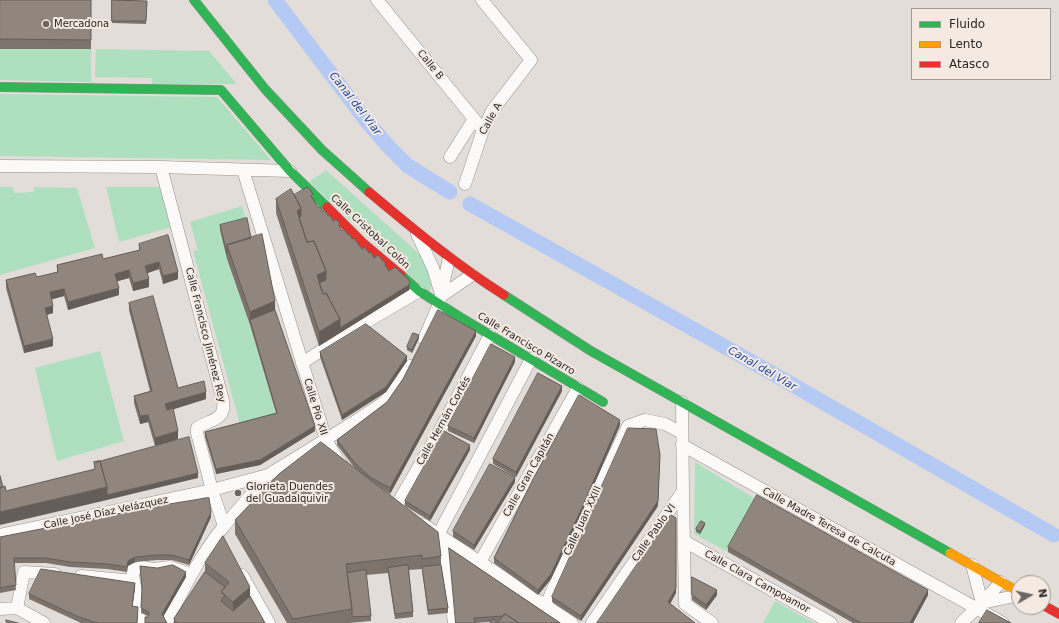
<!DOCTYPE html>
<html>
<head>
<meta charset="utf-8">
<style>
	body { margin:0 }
	#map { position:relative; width:1059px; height:623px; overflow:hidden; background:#e2ddd9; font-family:"DejaVu Sans",sans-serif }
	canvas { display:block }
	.legend { position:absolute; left:911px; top:8px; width:140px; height:72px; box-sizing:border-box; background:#f4eae2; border:1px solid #a39c96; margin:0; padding:5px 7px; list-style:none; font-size:12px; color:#2a2724 }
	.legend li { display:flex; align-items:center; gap:8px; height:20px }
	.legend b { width:20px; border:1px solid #a39c96 }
	.north { position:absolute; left:1011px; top:575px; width:40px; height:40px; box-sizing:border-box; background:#f4eae2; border:1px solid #a39c96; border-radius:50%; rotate:81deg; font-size:11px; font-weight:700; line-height:16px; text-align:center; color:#2a2724 }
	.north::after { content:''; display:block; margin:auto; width:14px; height:18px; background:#6a6763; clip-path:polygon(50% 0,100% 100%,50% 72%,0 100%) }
</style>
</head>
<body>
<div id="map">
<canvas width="1059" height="623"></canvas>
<ul class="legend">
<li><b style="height:5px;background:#30b455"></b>Fluido</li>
<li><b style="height:5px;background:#ff9f0a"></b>Lento</li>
<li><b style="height:5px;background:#e5322d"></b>Atasco</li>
</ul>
<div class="north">N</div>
</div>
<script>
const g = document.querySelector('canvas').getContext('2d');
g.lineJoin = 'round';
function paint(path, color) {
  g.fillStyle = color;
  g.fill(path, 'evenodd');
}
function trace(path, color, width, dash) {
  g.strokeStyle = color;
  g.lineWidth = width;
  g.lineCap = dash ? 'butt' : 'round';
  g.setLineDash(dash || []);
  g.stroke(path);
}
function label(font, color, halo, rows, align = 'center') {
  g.font = font + ' "DejaVu Sans",sans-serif';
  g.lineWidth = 4;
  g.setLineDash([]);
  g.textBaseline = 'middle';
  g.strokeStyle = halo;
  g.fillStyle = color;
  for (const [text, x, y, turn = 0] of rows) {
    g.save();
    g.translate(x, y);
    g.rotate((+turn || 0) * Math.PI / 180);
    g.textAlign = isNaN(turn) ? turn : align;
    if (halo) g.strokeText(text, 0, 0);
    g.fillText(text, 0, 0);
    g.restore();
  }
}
const green = new Path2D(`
	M0,49H91V82L0,80Z
	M96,49L209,51L237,84H152V78L95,77Z
	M0,94L217,97L271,160L0,156Z
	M326,170L425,259L433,282L429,293L309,182Z
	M0,187H13L14,193L34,192V187L77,188L95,248L0,275Z
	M106,187H161L172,227L119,242Z
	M242,206L247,223L227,259L250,325L277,418L241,428L193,251L198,250L190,222Z
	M100,351L124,441L57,461L35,368Z
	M695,462L757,500L728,552L694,534Z
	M775,601L814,623H763Z`);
const canal = new Path2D(`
	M275,0L368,123L389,147L408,166L450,192
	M470,204L786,381L1054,535`);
const street = new Path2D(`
	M377,0L483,130
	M450,157L474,119
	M0,166L161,167L290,171
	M161,167L223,401C226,421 210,419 197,428V433L212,490L224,526L268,475
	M243,170L326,440L338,460L341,463
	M465,184L483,130L492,111L531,60L482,0
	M417,234L433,268L441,294
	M441,296L472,275
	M424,339L439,304L449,258
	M302,363L363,324L419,291
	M682,445L1003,623
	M683,491L685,604L712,623
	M396,506L440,430L490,335
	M424,525L572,623
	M0,535L212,490L268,475L354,422L383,403L390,396L410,366
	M438,535L531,359
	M442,538L454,623
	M684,541L831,623
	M480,562L578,388
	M972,565L982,603
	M242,575L269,623
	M81,576L134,581L132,570L142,567L153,569L170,567L191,574
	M134,581C137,595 140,609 139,623
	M982,603L1019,595
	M546,605L582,523L628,426L645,420L665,424L682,433
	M17,608L24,572L55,574
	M0,609L17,608L44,623
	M166,623C183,590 200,555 224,526
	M592,623L683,491L682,402
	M961,623L977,608L1001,582`);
const fast = new Path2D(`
	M194,0L265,89L322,150L369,192
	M0,87L221,90L290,171L327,207
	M401,275L419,291L460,317L603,402
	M504,295L591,351L950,553`);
const slow = new Path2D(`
	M950,553L1019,592`);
const jam = new Path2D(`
	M369,192C412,228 455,264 504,295
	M327,207L363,243L401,275
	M1043,605L1059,614`);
const wall = new Path2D(`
	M0,0H91V49H0Z
	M112,0L147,1L146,24L112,23Z
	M294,195L313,199L318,207L333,221L342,231L348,235L362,249L386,267L389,271L410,286L409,290L319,346L276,213V199Z
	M220,225L251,238L315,431L260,465L216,474L205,437V432L276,413L250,325L227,259L220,230Z
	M139,244L178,279L163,284L159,269L147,273L149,287L133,291L129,278L117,281L119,295L68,310L64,296L51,299L53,313L47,315L53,346L24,353L6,288V280L37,277L57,272V265L103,259L139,250Z
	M129,303L178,388L206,399L173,409L178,439L155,446L148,422L140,424L134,403V396L150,391L129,310Z
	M476,336L390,494L378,486L441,556V565L448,608V613L428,615L422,569L409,570L413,612V617L395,619L388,573L366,575L371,616V621L349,623H287L235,534V520L358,471L354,467L337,445V440Z
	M419,338L412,353L407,350V347Z
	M320,352L407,361L386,392L342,420L320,357Z
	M515,362L474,443L448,431V426Z
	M562,391L516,477L493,464V459Z
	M620,425L580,517L551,579L538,595L494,563V558Z
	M470,450L430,521L405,506V501Z
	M515,482L474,550L453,537V531Z
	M658,506L581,621L552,602V597Z
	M211,517L189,565L172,560H157L135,562L128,566L127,572L107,569L70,567L46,563H14L16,590L0,593V537Z
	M705,525L700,534L696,532V529Z
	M728,547L928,595L913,623H853L728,552Z
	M449,548L560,623H490V622L475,623H456Z
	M205,563L250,596L265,623H174V619L205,572Z
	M140,566L186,577L163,616L148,617V616L141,613L142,591Z
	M692,577L717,595L706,610L692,600Z
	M135,588L132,606L138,613L137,623H81L29,599V594Z`);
const shadedWall = new Path2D(`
	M301,208V221L298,223L297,211Z
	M159,262V269L145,274V266Z
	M129,270V278L115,282V274Z
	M326,271V285L319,288L317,275Z
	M178,272V279L163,284V276Z
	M149,279V287L133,291V283Z
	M410,281L409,290L319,346V332L340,319Z
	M119,288V295L68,310V302Z
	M64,289V296L50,300V292Z
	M275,301V315L250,320V325V312Z
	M53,306V313L45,315V308Z
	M476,331V336L390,494V488Z
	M419,335V338L412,353V350Z
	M53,339V346L24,353V346Z
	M407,356V361L386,392L342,420V415Z
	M515,357V362L474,443V438Z
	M562,386V391L516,477V472Z
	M206,392V399L165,412V404Z
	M148,415V422L140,424V416Z
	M620,420V425L580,517L551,579L538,595V590Z
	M315,426V431L260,465L216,474V469Z
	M178,431V439L155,446V438Z
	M470,445V450L430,521V516Z
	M660,455L658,506L581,621V616Z
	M198,473V478L107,500V495Z
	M515,477V482L474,550V545Z
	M107,487V500L0,525V512Z
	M211,512V517L189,565V560Z
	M705,523V525L700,534V532Z
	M135,557V562L128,566L127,572L128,561Z
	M186,572V577L162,619V614Z
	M135,583V588L132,611V606Z
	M250,587V601L233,616V602Z
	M676,588V593L668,608V602Z
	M717,590V595L706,610V605Z
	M928,590V595L913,623H910Z`);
const building = new Path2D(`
	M0,0H91V40L0,39Z
	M112,0L147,1L146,21H112Z
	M308,187L313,194L311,196L318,207H320L323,212L325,210L328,216L330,215L333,221L336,219L340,224L339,226L342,231L344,229L348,235L350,234L352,239L354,238L362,249L365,247L369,253L371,252L374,258L378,255L386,264L385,265L389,271L395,267L410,281L409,285L340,328V319L326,293L323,294L319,283L326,280V271L314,241L307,242L299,218L301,216V208L294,195Z
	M291,189L301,208L297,211L307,242L314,241L326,271L317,275L323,294L326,293L340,319L319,332L276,199Z
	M247,218L251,238L227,245V254L220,225Z
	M262,234L275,301L250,312L227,245Z
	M168,235L178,272L163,276L159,262L145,266L149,279L133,283L129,270L115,274L119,288L68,302L64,289L50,292L53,306L45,308L53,339L24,346L6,280L35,273L37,277L58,272L57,265L102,254L103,259L140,250L139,244Z
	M153,296L178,388L204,381L206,392L165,404L167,410L173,408L178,431L155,438L148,415L140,416L134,396L152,391L129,303Z
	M275,310L315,426L260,460L216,469L205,432L277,413L250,320Z
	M438,310L476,331L390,488L370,477L354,462L337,440L387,402L403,379Z
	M366,324L407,356L386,387L342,415L320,352Z
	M413,333L419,335L412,350L407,347Z
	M491,344L515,357L474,438L448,426Z
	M538,373L562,386L516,472L493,459Z
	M579,395L620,420L580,512L551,574L538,590L494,558L533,479Z
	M628,428L656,429L660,455L658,501L581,616L552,597Z
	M444,431L470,445L430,516L405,501Z
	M189,437L198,473L107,495V487L100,461L97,462Z
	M321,442L438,532L441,556L422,559V555L346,564L352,609L293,619L235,520L279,474Z
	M100,461L107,487L0,512V488L5,486L6,491L95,469L94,462Z
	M490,464L515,477L474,545L453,531Z
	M0,476L3,487L0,488Z
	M757,495L928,590L910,623H861L728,547Z
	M209,498L211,512L189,560L172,555H157L135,557L128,561L127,567L107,564L70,562L46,558H14L16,585L0,588V537L163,505Z
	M671,515L676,518V588L668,602L695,623H597Z
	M701,521L705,523L700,532L696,529Z
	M223,536L250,587L233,602L221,592L229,582L205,563Z
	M449,548L560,623H519L505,614L503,616L474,618L475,623H456Z
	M173,565L186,572L162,614L167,623H145V617H148L149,612L141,608L142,588L140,566L157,568Z
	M408,565L413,612L395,614L388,568Z
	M441,565L448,608L428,610L422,567Z
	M41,569L135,583L132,606L138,607L137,623H99L94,622L79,617L29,594Z
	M366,570L371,616L352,617V609L347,573Z
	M205,572L225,587L221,592L225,595L221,601L233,611L250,596L265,623H177L174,619Z
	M692,577L717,590L706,605L692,595Z
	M987,610L1011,623H979Z
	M505,614L519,623H490L492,619L498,622Z
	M6,620L18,623H7Z`);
const markers = [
	[46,24,4,"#6a6763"],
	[238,493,4,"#6a6763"]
];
const poiNames = [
	["Mercadona",54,24],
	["Glorieta Duendes",246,487],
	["del Guadalquivir",246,499]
];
const streetNames = [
	["Calle B",430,65,51],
	["Calle A",491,119,-61],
	["Calle Cristobal Colón",370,232,43],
	["Calle Francisco Jiménez Rey",205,335,76],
	["Calle Francisco Pizarro",526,344,31],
	["Calle Pío XII",315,407,73],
	["Calle Hernán Cortés",444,421,-61],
	["Calle Gran Capitán",529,475,-61],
	["Calle José Díaz Velázquez",106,513,-12],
	["Calle Juan XXIII",583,521,-65],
	["Calle Madre Teresa de Calcuta",829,527,29],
	["Calle Pablo VI",654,533,-55],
	["Calle Clara Campoamor",757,582,29]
];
const waterNames = [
	["Canal del Viar",355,104,52],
	["Canal del Viar",762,369,30]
];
paint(green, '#aee0c0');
trace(canal, '#b4c9f4', 15);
trace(street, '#96928f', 13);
trace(fast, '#96928f', 10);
trace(slow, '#96928f', 10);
trace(jam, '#96928f', 10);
trace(street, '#fbfaf9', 12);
trace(fast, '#30b455', 9);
trace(slow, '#ff9f0a', 9);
trace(jam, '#e5322d', 9);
paint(wall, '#7c736c');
paint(shadedWall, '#655e58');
paint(building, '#90867d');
trace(building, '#655e58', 1);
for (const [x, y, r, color] of markers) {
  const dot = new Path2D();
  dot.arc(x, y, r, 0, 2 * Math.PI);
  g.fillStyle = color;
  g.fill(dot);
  trace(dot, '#f4eae2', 1.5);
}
label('10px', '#2a2724', '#f4eae2', poiNames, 'left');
label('10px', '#2a2724', '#f4eae2', streetNames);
label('italic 11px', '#20499f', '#f4eae2', waterNames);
</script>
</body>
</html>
